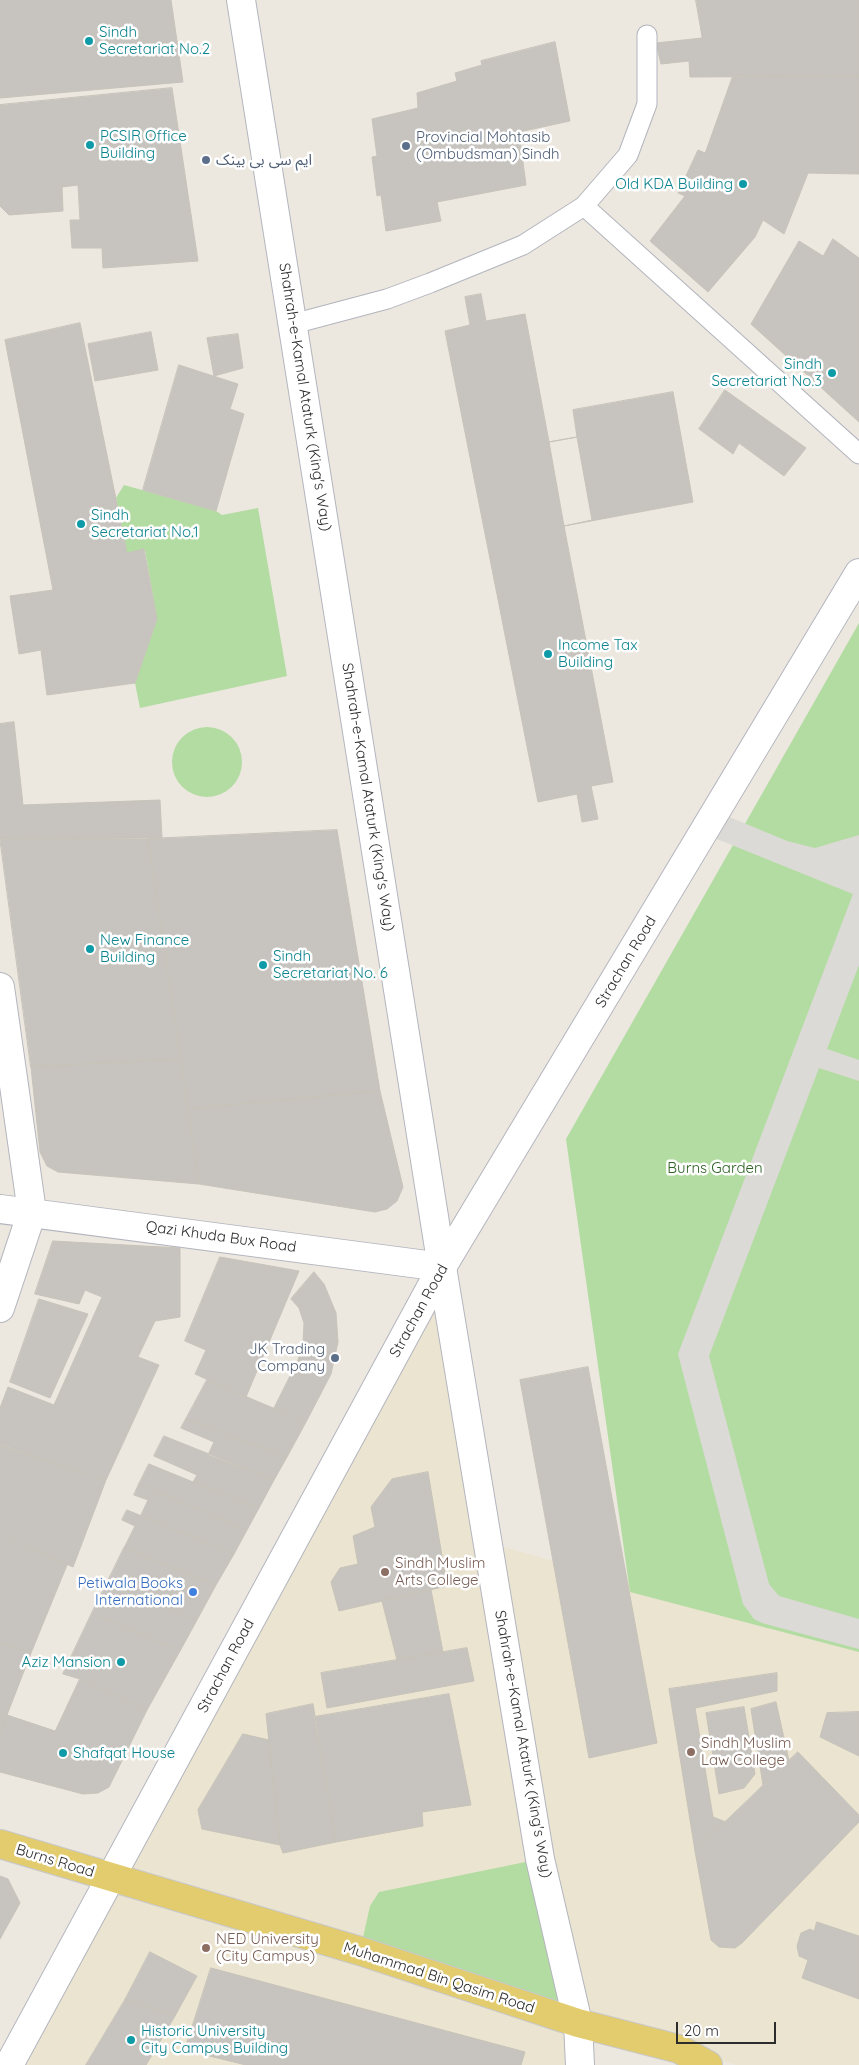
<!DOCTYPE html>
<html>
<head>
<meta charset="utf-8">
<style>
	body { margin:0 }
	#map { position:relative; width:859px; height:2065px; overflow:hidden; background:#ece7df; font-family:Quicksand,sans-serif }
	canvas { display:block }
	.scale { position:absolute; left:676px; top:2022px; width:100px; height:22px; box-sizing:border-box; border:2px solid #2c2c2c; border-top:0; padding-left:6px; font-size:15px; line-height:18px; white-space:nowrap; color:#2c2c2c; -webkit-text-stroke:4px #fff; paint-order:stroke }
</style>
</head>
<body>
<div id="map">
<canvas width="859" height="2065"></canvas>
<div class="scale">20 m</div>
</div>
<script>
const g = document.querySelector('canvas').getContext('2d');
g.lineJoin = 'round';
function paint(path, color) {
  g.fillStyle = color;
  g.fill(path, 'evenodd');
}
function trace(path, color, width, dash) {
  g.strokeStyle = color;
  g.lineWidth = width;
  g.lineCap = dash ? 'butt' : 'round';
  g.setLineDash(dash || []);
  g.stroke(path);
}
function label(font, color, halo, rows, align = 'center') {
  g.font = font + ' Quicksand,"Noto Sans Arabic",sans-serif';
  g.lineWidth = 5;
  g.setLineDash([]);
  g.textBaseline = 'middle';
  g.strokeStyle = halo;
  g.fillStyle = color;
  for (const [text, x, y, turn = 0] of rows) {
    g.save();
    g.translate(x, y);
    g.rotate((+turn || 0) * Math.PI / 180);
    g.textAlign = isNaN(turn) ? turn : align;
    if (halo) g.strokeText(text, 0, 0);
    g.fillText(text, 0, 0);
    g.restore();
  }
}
const education = new Path2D(`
	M442,1267L489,1543L859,1647V2065H737L568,2019L575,2065H9Z`);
const green = new Path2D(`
	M124,485L216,511L222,515L258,508L287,676L140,708L135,683L157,619L145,550L127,553L116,498Z
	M859,623V1652L630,1592L566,1139Z
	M172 762a35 35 0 1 1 70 0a35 35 0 1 1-70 0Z
	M540,1859L568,2019L360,1951L370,1906L379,1892Z`);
const plaza = new Path2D(`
	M715,811L787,841L815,848L859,835V965L827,1049L859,1060V1081L819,1068L709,1356L769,1584L779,1596L859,1619V1649L762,1623L754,1619L743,1604L678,1354L853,894L702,833Z`);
const building = new Path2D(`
	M0,0H171L183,82L0,98Z
	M696,0H859V76L690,77L689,61L661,64L656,43L702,38Z
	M555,42L570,121L519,132L526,185L437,202L441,221L386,231L381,195L377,196L372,157L377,156L372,119L418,108L417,93L457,81L455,73L482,65L481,61Z
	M733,76H859V174L808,173L784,234L763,220L755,237L708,292L650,241L685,196L678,193L698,150L705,153Z
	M172,88L198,261L103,268L102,248H72L70,220H80L78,185L62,187L63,211L9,215L0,206V105Z
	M833,239L859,258V422L751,324L799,241L823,256Z
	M481,294L486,321L525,314L549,442L577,437L592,520L564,526L613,782L591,786L598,819L582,822L577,794L538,802L445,331L470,325L465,297Z
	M80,323L127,553L144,549L157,619L135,683L47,695L41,650L19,654L10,596L53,590L5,340Z
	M151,332L158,370L95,381L88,344Z
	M238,334L243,368L214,376L207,338Z
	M179,365L238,384L230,409L244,414L216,511L143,490Z
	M725,390L806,448L784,476L739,443L733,454L699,429Z
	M673,392L693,502L564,526L549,442L577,437L573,410Z
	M14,722L23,805L160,800L162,838H0V724Z
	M337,830L380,1091L188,1109L148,839Z
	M0,838L148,839L181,1059L31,1067Z
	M181,1059L199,1184L58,1172L47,1166L40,1152L31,1067Z
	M380,1091L403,1187L397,1201L387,1209L375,1212L199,1184L188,1109Z
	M53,1241L180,1248V1317L155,1321L138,1357L159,1365L106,1480L0,1444V1408L8,1387L54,1405L102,1297L85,1290L79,1304L35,1294Z
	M220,1257L299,1271L246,1397L195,1374L206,1350L185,1341Z
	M314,1272L324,1284L336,1313L338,1342L331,1374L306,1422L274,1408L298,1360L303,1342L304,1323L299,1308L291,1299Z
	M39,1299L88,1314L50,1398L10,1382Z
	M588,1367L657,1743L589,1758L520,1380Z
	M207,1380L306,1422L287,1457L186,1419Z
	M186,1419L287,1457L274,1480L208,1455L214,1442L181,1428Z
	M164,1436L274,1480L259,1508L193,1482L197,1475L154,1456Z
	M0,1445L106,1480L73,1567L0,1534Z
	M149,1464L193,1482L259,1508L247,1530L139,1484Z
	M428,1472L447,1586L339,1611L331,1582L340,1568L358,1564L353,1536L375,1527L371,1507L392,1479Z
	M139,1484L247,1530L234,1554L141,1515L148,1500L134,1495Z
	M127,1510L234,1554L216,1585L124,1548L135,1526L122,1520Z
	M0,1534L67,1565L31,1653L0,1643Z
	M124,1548L216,1585L197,1620L107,1583Z
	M107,1583L197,1620L180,1651L92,1613Z
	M431,1590L443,1652L397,1660L382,1601Z
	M92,1613L180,1651L147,1710L80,1679L63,1674Z
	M0,1643L31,1653L0,1733Z
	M467,1648L474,1681L327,1708L321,1673Z
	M777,1673V1691L695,1708L713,1817L726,1822L695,1851L669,1689Z
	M80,1679L147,1710L109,1787L98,1793L83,1794L0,1772V1733L7,1715L55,1731Z
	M449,1694L471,1805L422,1812L423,1826L336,1842L314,1717Z
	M776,1702L789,1761L763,1785L751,1709Z
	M313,1704L336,1842L283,1853L280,1845L266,1714Z
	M744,1707L755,1774L744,1788L719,1794L706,1713Z
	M859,1712V1756L820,1737L827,1713Z
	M243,1734L269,1740L280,1845L202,1829L198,1810Z
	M798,1752L859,1815V1822L742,1943L735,1948L719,1947L711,1940L695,1851Z
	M0,1876L8,1879L20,1903L0,1939Z
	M817,1922L859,1936V1999L802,1978L808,1960L799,1956L797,1946L801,1933L810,1929L814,1931Z
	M150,1952L197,1976L175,2016L125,2000Z
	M211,1968L525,2052L521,2065H246L185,2050Z
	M125,2000L175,2016L146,2065H86Z`);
const service = new Path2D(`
	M584,206L859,454
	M293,324L387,299L430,283L523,245L584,206L628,155L647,104V35`);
const minor = new Path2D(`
	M0,987L32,1212L0,1308
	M0,1209L442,1267`);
const tertiary = new Path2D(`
	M241,0L442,1267L540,1859L578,2023L580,2065`);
const secondary = new Path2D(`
	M9,2065L442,1267L859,573`);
const primary = new Path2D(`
	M0,1844L360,1951L578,2023L679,2049L708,2065`);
const markers = [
	[89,41,5,"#0f9aa8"],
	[90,145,5,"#0f9aa8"],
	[406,146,5,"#5c6f8a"],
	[206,160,5,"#5c6f8a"],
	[743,184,5,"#0f9aa8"],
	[832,373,5,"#0f9aa8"],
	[81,524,5,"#0f9aa8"],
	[548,654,5,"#0f9aa8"],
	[90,949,5,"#0f9aa8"],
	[263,965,5,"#0f9aa8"],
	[335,1358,5,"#5c6f8a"],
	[385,1572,5,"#8d6e63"],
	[193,1592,5,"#3f7fe0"],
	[121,1662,5,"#0f9aa8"],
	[691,1752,5,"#8d6e63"],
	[63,1753,5,"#0f9aa8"],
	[206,1948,5,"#8d6e63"],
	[131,2040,5,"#0f9aa8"]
];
const cultureNames = [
	["Sindh",99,32],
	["Secretariat No.2",99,49],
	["PCSIR Office",100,136],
	["Building",100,153],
	["Old KDA Building",733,184,"right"],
	["Sindh",822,364,"right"],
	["Secretariat No.3",822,381,"right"],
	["Sindh",91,515],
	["Secretariat No.1",91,532],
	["Income Tax",558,645],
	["Building",558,662],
	["New Finance",100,940],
	["Building",100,957],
	["Sindh",273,956],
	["Secretariat No. 6",273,973],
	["Aziz Mansion",111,1662,"right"],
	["Shafqat House",73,1753],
	["Historic University",141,2031],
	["City Campus Building",141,2048]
];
const serviceNames = [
	["Provincial Mohtasib",416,137],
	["(Ombudsman) Sindh",416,154],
	["ایم سی بی بینک",216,160],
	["JK Trading",325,1349,"right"],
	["Company",325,1366,"right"]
];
const streetNames = [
	["Shahrah-e-Kamal Ataturk (King's Way)",305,397,81],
	["Shahrah-e-Kamal Ataturk (King's Way)",368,797,81],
	["Strachan Road",626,962,-59],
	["Qazi Khuda Bux Road",221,1237,8],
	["Strachan Road",419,1311,-61],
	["Strachan Road",226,1666,-62],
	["Shahrah-e-Kamal Ataturk (King's Way)",523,1744,80],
	["Burns Road",55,1861,17],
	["Muhammad Bin Qasim Road",439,1978,18]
];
const parkNames = [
	["Burns Garden",715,1168]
];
const educationNames = [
	["Sindh Muslim",395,1563],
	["Arts College",395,1580],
	["Sindh Muslim",701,1743],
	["Law College",701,1760],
	["NED University",216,1939],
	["(City Campus)",216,1956]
];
const shopNames = [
	["Petiwala Books",183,1583],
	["International",183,1600]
];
paint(education, '#ebe4d1');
paint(green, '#b3dca2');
paint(plaza, '#dcdad6');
paint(building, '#c7c4bf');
trace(building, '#c7c3b9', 1);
trace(service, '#b3b5be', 21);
trace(minor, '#b3b5be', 30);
trace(tertiary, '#b3b5be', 30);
trace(secondary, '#b3b5be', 30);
trace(primary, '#c8c8c8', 30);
trace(service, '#fff', 19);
trace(minor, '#fff', 28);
trace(tertiary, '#fff', 28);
trace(secondary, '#fff', 28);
trace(primary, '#e2cc6e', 28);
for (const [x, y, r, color] of markers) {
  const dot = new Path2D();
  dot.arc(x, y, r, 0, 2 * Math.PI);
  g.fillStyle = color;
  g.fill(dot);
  trace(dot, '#fff', 2);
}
label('15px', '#0d838f', '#fff', cultureNames, 'left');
label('15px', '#4e5e75', '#fff', serviceNames, 'left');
label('15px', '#2c2c2c', '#fff', streetNames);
label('15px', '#2d6123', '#fff', parkNames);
label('15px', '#785e54', '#fff', educationNames, 'left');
label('15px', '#366cbe', '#fff', shopNames, 'right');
</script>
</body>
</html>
